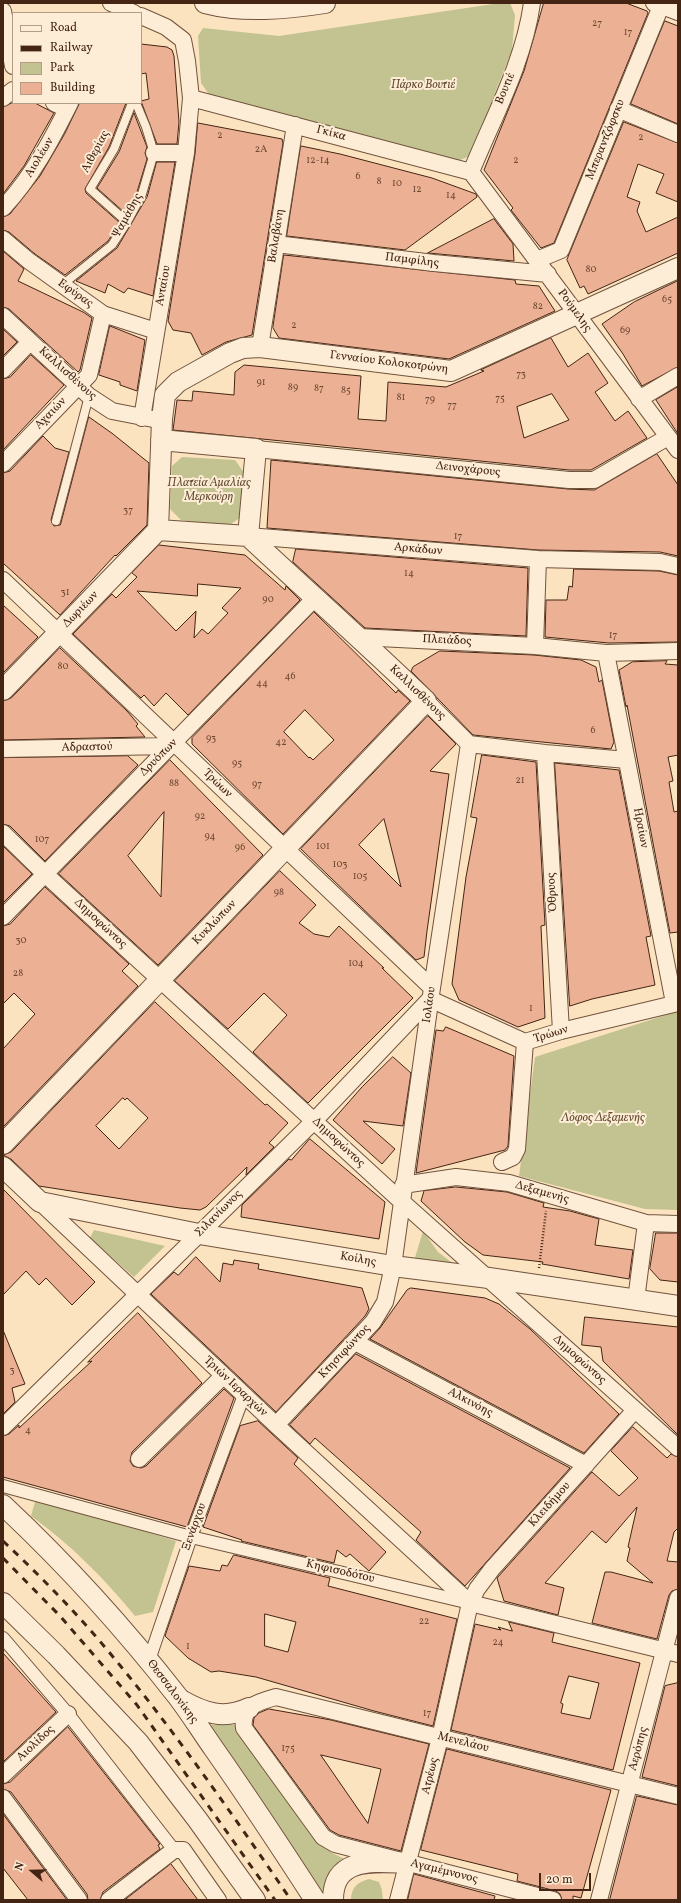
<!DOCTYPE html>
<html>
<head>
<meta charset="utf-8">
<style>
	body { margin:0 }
	#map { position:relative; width:681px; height:1903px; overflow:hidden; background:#fce3c0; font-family:Vollkorn,serif }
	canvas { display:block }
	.frame { position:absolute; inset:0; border:4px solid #442413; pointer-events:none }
	.legend { position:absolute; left:12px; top:12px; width:130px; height:92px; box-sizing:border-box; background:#fdedd6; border:1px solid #b39d88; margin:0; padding:5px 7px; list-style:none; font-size:12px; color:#442413 }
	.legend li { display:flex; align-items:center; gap:8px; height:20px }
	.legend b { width:20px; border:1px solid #b39d88 }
	.north { position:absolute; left:12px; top:1851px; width:40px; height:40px; -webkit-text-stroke:3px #fdedd6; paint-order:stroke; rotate:290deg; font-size:11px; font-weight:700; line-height:16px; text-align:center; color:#442413 }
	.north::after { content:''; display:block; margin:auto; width:14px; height:18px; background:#442413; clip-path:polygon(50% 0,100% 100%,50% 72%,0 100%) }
	.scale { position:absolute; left:539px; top:1873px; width:52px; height:18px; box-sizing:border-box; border:2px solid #442413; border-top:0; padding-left:5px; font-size:12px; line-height:14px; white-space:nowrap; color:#442413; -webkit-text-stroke:3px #fdedd6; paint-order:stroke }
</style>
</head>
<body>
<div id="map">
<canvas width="681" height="1903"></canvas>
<div class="frame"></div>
<ul class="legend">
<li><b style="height:5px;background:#fdedd6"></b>Road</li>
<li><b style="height:5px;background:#442413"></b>Railway</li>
<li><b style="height:11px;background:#c2c390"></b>Park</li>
<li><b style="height:11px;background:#ecb194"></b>Building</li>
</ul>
<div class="north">N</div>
<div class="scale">20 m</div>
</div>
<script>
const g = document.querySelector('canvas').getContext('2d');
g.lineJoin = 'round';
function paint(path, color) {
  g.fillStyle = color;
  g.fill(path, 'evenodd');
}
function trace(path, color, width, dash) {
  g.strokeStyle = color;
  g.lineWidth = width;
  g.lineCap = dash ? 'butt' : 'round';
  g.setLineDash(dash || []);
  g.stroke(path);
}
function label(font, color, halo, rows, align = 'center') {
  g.font = font + ' Vollkorn,serif';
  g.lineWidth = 4;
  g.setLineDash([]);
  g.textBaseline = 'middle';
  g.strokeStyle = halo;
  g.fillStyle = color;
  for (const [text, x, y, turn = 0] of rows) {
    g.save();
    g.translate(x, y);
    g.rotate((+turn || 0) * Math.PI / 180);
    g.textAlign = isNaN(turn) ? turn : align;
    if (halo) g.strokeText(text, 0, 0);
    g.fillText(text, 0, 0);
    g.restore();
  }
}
const green = new Path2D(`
	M500,3H510L515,15L512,50L470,156L455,162L217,100L208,93L201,83L198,36L203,28L279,36Z
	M182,457L235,460L245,474L241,517L227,527L181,520L170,509L172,466Z
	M678,1011V1210L645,1209L519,1176L535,1057Z
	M94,1230L165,1246L134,1277L90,1238Z
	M423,1231L438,1252L459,1268L414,1261Z
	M36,1498L176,1541L153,1612L135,1616C104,1578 71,1545 31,1516Z
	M210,1725H237L302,1823L316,1839L332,1853L345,1859C334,1868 328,1878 322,1891Z
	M369,1879L379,1882L382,1890L383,1900H351C351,1887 358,1882 369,1879Z`);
const building = new Path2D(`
	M544,3H626L647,11L648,13L554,243L541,248L511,210L513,208L484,170L524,71Z
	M665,21L678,26V124L631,104Z
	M141,44L167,47L172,50L174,56L179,122L177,144H157L141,101L149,99L146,73L141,74Z
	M12,103H35L54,113L24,166L3,194V107Z
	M80,103H126L109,147L85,189L86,193L120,223L108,241L65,275L35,254L9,232L3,230V217L10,214L40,176L64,135Z
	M134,113L147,147L145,153L147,159L137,192L125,213L97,188L119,152Z
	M624,122L678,143V202L656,193L664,174L638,164L627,197L640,202L637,211L646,232L678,217V253L588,294L584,286L580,288L567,260Z
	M198,123L282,139L283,143L252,335L226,342L202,355L191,333L173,330L168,321L195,154Z
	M301,146L340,154L432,178L476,194L477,197L405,250L287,236Z
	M157,162H175L153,296L128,288L124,293L108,284L105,293L76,281L117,248L147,197Z
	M494,219L513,244L514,261L428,253Z
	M3,251L24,269L18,281L83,312L92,318L80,370L78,372L9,309L3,307Z
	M284,255L515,280L516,284L539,286L555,311L449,359L279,338L273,328Z
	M678,281V367L642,386L623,354L602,324L634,302Z
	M110,326L145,340L137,391L120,385V382L99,375Z
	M3,329L17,342L3,356Z
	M551,338L568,367L588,353L608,383L595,392L615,421L628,411L647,438L591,470H569L173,430L177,400L192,401L193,391L234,395L235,372L244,365L361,376L358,419L386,421L388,382L446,387L484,371L481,370ZM552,394L569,420L524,438L517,407Z
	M31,355L64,385L3,450V379L10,377Z
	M678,387V434L656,400Z
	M89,417L113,434L149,463L147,525L116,556L115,555L60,615L3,563V473L10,471L43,436L55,448L69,452L51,520L54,526L60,525Z
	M657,454L678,485V556L660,552L538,550L267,528L271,460L568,489L594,490Z
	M159,545L245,555L285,590L286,586L300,600L188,715L166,693L154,706L144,695L141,698L73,634L112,594L116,598L137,577L132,573ZM198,584L241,588L222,608L228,613L208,634L202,629L194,638L196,611L176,631L137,591L197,596Z
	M296,549L528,568L526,636L365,628L293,562Z
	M574,569L659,571L678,575V642L609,643L545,637L546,600H567L569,586L572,587Z
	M3,605L38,637L3,673Z
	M314,612L396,693L398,690L410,701L283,834L192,744V738ZM305,710L334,740L313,760L310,757L309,758L284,732Z
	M60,648L127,711L138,724L136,726L145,737L3,740V701L11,698Z
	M440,651L534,655L581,660L596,667L599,682L602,680L614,742L611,749L473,735L411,671L413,667Z
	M667,661L665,664L678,665V755L668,757L673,781L669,782L674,812L678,811V932L670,933L627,705L626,707L619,670L632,662Z
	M428,716L456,744L430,771L449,774L427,931L424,957L416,960L301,849ZM384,819L401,887L359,845Z
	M482,755L536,762L545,925L541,926L545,1018L518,1027L459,1000L452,984L466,877L477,818L471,817Z
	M128,756L138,765L45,861L10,826L3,824V758Z
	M170,760L263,855L158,965L59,874ZM164,812L161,897L128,856Z
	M555,763L619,770L651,936L646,937L655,985L592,999L570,1006Z
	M3,846L32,874L3,903Z
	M280,871L316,905L299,923L314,934L329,937L339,926L384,968H382L413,998L308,1103L253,1052L287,1015L264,993L228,1029L175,981Z
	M45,887L129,964L122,971L138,986L3,1127V1049L35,1014L14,993L3,1004V926L10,924Z
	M155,1002L265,1105L267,1104L288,1123L269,1143L274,1147L246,1175L247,1167L206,1207L200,1210L180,1208L39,1186L11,1159L3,1155L11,1152ZM123,1098L125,1100L127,1098L148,1118L119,1149L96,1126Z
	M446,1027L514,1056L508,1146L505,1150L416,1173L435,1037L436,1030L443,1031Z
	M393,1057L411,1073L403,1126L363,1121L395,1149L382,1164L333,1120L362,1087Z
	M310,1139L385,1202L379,1239L241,1217L242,1205L289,1159L291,1160Z
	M456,1187L507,1192L544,1203L543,1207L570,1211L599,1219L595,1245L633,1250L629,1279L542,1264L543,1262L483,1255L465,1242L421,1201L424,1191Z
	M3,1189L95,1282L72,1305L46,1278L39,1285L26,1271L3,1295Z
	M656,1233H678V1282L660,1280L650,1269Z
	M196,1257L220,1282L223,1263L233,1265L234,1260L259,1264L258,1269L362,1288L369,1309L365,1316L276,1412L151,1294L174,1272L178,1275Z
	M411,1288L485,1298L499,1304L530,1329L619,1414L584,1453L370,1339L380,1328L407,1290Z
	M138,1313L202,1383L132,1452L130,1461L133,1466L141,1468L146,1466L224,1389L234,1398L187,1527L3,1477V1436L9,1434L19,1425V1428L92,1361L88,1362Z
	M585,1317L678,1327V1435L603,1361L601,1347L582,1345Z
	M3,1330L25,1384L12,1388L15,1402L3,1414Z
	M356,1354L570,1468L465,1586L416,1540L421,1532L315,1438L310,1444L290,1425Z
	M258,1421L298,1458L294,1464L386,1552L369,1571L350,1554L346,1557L337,1550L334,1563L241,1541L242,1540L203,1527L240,1426Z
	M633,1427L667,1458L671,1454L678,1457V1528L674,1532L667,1561L678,1562V1589L672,1591L669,1595L657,1639L592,1623L605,1572H611L653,1583L627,1561L630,1548L628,1547L637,1507L606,1543L592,1531L545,1583L564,1588L558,1615L504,1601L497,1578L592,1472L619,1496L638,1478L611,1451Z
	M234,1555L330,1578L328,1586L457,1619L433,1726L374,1711L256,1677L219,1671L211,1672L188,1658L165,1636L189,1566L220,1571L222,1565L227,1566ZM265,1614L296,1622L288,1652L265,1646Z
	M509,1622L554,1633L552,1642L640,1663L613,1770L451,1730L475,1624L501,1630L498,1627L512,1631ZM569,1676L599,1683L590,1719L561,1713L563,1704L561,1703Z
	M3,1653L56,1712L3,1762Z
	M678,1683V1786L642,1777L665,1686Z
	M269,1709L331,1720L429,1744L401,1851L339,1835L330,1830L253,1725L254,1718L259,1713ZM321,1755L381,1769L368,1823Z
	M68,1727L160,1844L158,1845L160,1849L103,1892L100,1900H88L87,1894L11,1792L3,1789V1784L10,1782Z
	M447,1749L611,1790L581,1898L573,1896V1900H562L560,1894L556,1891L517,1881L518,1874L421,1850Z
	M637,1796L678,1805V1900H610Z
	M3,1814L67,1900H28L3,1868Z
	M171,1864L198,1900H125Z
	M414,1874L495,1896L494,1900H408Z`);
const path = new Path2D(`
	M539,1268L546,1211`);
const service = new Path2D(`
	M127,222L90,189L114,149L132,103
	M62,285L112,245L127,222L142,194L154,153L146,127L136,103
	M56,521L89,396`);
const pedestrian = new Path2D(`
	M3,1486L191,1537L470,1603
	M3,1638L68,1714L174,1850
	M149,1660L191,1537L244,1395`);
const minor = new Path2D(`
	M111,3L134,13
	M654,3L678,12
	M3,11L13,66
	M141,16L166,27L183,40L187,61L191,98L186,153L142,418
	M3,98L13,90
	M191,98L471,172
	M54,103L67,109
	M618,109L678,134
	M154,153H186
	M471,172L678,450
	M471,172C493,118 524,62 532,3
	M3,208C32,177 51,141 70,103
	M3,239L29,261L103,314L156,331
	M276,244L434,263L548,274
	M537,260L561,250L661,6
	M3,316L89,396L112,411L153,419
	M260,347L295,125
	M3,370L30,342
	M639,399L678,376
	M256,449L569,480H594L668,437
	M3,464L89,375L103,314
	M248,536L538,559L660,562L678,566
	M3,580L432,988
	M359,637L535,646L606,653L678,651
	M535,646L538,559
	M606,653L674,1003
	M426,701L469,744L545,753L627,760
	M3,749L170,746
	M545,753L561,1031
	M3,833L45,874L401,1201L678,1448
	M3,917L315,598
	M430,999L525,1042L561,1031L678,1003
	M502,1162L513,1157L517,1149L525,1042
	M403,1185L456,1177L509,1183L646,1223L678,1224
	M40,1202L276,1425L470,1603L678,1654
	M636,1300L646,1223
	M355,1342L586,1465
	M276,1425L373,1322L385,1302L393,1266L432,988L469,744
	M3,1427L314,1121L430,999
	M139,1459L223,1376
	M3,1775L68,1714
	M3,1798L79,1900
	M109,1900L174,1850H183L218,1900
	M398,1900L440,1738L470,1603L477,1589L492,1569L635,1410
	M553,1900L335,1844L323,1837L244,1728C241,1706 258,1702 276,1697L678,1796
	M599,1900L678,1598`);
const tertiary = new Path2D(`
	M205,3C243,13 286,9 325,3
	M661,6L664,3
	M161,440L256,449L248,536
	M158,530L162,419L165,395L178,382L230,353L243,348L260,347L451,371L678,268
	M158,530L248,536
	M3,690L158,530
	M3,1144L426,701C368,645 307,591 248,536
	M3,1167L40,1202L199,1234L393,1266L489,1278L678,1306
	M3,1505C66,1564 125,1629 178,1697C191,1714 202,1732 214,1749C249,1799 282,1849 315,1900
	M3,1603L56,1655L138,1742L197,1819L255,1900
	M181,1700C204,1713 224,1720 249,1708
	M333,1900C333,1855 377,1862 408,1863`);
const rail = new Path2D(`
	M3,1541C36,1572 68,1604 98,1639C168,1721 230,1811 291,1900
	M3,1558L60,1616L137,1705L275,1900`);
const numberNames = [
	["27",597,24],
	["17",628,33],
	["2",220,136],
	["2",641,138],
	["2A",261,150],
	["12-14",318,161],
	["2",516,161],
	["6",358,177],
	["8",379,182],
	["10",397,184],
	["12",417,190],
	["14",451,196],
	["80",591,270],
	["65",667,300],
	["82",538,307],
	["2",294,326],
	["69",625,331],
	["73",521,375],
	["91",261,383],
	["89",293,388],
	["87",319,389],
	["85",346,391],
	["81",401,398],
	["75",500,399],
	["79",430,400],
	["77",452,406],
	["37",128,511],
	["17",458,537],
	["14",409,574],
	["31",65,593],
	["90",268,600],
	["17",613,636],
	["80",63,667],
	["46",290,677],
	["44",262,684],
	["6",593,731],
	["93",211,739],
	["42",281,743],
	["95",237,764],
	["21",520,781],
	["88",174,784],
	["97",257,785],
	["92",200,817],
	["94",210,837],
	["107",42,840],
	["101",323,847],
	["96",240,848],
	["103",340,865],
	["105",360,877],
	["98",279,893],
	["30",21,941],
	["104",356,964],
	["28",18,974],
	["1",531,1009],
	["3",12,1371],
	["4",28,1431],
	["22",424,1622],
	["24",498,1643],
	["1",188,1647],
	["17",427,1714],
	["175",288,1749]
];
const parkNames = [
	["Πάρκο Βουτιέ",423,86],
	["Πλατεία Αμαλίας",209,484],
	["Μερκούρη",209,498],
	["Λόφος Δεξαμενής",603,1119]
];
const streetNames = [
	["Βουτιέ",506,89,-67],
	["Γκίκα",331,134,15],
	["Μπεραντζόφσκυ",606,140,-68],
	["Αιθερίας",96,152,-62],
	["Αιολέων",40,158,-59],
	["Ψαμάθης",128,216,-61],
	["Βαλαβάνη",277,236,-81],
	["Παμφίλης",412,261,7],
	["Ανταίου",164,286,-80],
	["Εφύρας",75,294,35],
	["Ρούμελης",574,311,54],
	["Γενναίου Κολοκοτρώνη",389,363,7],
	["Καλλισθένους",67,374,42],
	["Αχαιών",51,414,-46],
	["Δεινοχάρους",468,470,6],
	["Αρκάδων",418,550,5],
	["Δωριέων",81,610,-46],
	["Πλειάδος",447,641,3],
	["Καλλισθένους",417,693,44],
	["Αδραστού",87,748,-1],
	["Δρυόπων",159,758,-45],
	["Τρώων",217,784,44],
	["Ηραίων",640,828,79],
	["Όθρυος",553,892,-93],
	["Κυκλώπων",215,923,-46],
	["Δημοφώντος",100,924,43],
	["Ιολάου",430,1005,-82],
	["Τρώων",551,1035,-17],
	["Δημοφώντος",338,1143,43],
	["Δεξαμενής",542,1193,16],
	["Σιλανίωνος",219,1214,-45],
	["Κοίλης",358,1260,10],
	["Κτησιφώντος",345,1352,-47],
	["Δημοφώντος",579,1360,42],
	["Τριών Ιεραρχών",235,1387,43],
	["Αλκινόης",470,1403,28],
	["Κλειδήμου",550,1505,-48],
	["Ξενάρχου",195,1527,-70],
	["Κηφισοδότου",340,1572,13],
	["Θεσσαλονίκης",172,1692,53],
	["Μενελάου",463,1743,14],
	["Αιολίδος",36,1744,-43],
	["Αερόπης",639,1749,-75],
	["Ατρέως",431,1776,-76],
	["Αγαμέμνονος",444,1872,14]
];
paint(green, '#c2c390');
paint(building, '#ecb194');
trace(building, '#442413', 1);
trace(service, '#72543e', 10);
trace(pedestrian, '#72543e', 14);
trace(minor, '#72543e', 18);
trace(tertiary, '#72543e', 22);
trace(path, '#442413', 2.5, [1, 2]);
trace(service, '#fdedd6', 8);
trace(pedestrian, '#fdedd6', 12);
trace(minor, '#fdedd6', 16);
trace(tertiary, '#fdedd6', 20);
trace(rail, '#442413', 3, [7, 7]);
label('10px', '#6e4733', null, numberNames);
label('italic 12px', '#644c32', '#fdedd6', parkNames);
label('12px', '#442413', '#fdedd6', streetNames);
</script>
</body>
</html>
